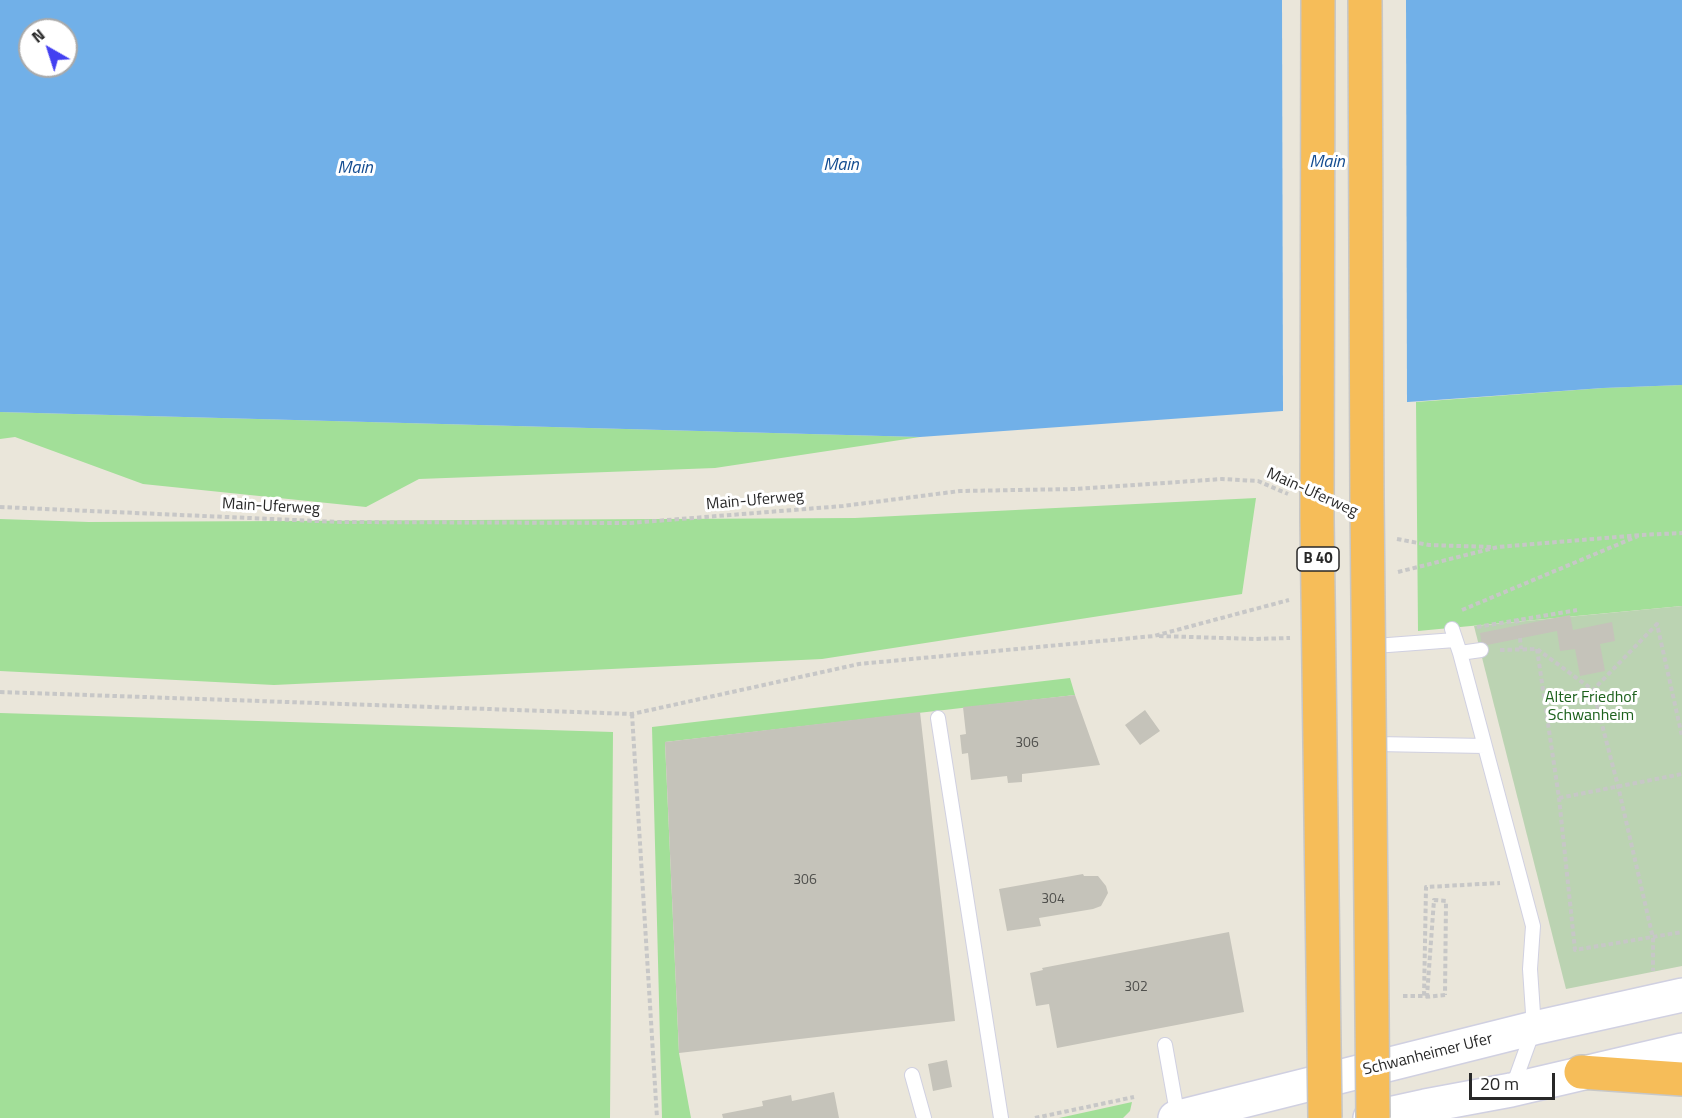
<!DOCTYPE html>
<html>
<head>
<meta charset="utf-8">
<style>
	body { margin:0 }
	#map { position:relative; width:1682px; height:1118px; overflow:hidden; background:#eae6da; font-family:"Titillium Web",sans-serif }
	canvas { display:block }
	.north { position:absolute; left:18px; top:18px; width:60px; height:60px; box-sizing:border-box; background:#fff; border:2px solid #a9a9a9; border-radius:50%; rotate:321deg; font-size:16px; font-weight:700; line-height:24px; text-align:center; color:#282828 }
	.north::after { content:''; display:block; margin:auto; width:21px; height:27px; background:#4340f1; clip-path:polygon(50% 0,100% 100%,50% 72%,0 100%) }
	.scale { position:absolute; left:1469px; top:1073px; width:86px; height:27px; box-sizing:border-box; border:3px solid #282828; border-top:0; padding-left:8px; font-size:18px; line-height:21px; white-space:nowrap; color:#282828; -webkit-text-stroke:4px #fff; paint-order:stroke }
</style>
</head>
<body>
<div id="map">
<canvas width="1682" height="1118"></canvas>
<div class="north">N</div>
<div class="scale">20 m</div>
</div>
<script>
const g = document.querySelector('canvas').getContext('2d');
g.lineJoin = 'round';
function paint(path, color) {
  g.fillStyle = color;
  g.fill(path, 'evenodd');
}
function trace(path, color, width, dash) {
  g.strokeStyle = color;
  g.lineWidth = width;
  g.lineCap = dash ? 'butt' : 'round';
  g.setLineDash(dash || []);
  g.stroke(path);
}
function label(font, color, halo, rows, align = 'center') {
  g.font = font + ' "Titillium Web",sans-serif';
  g.lineWidth = 6;
  g.setLineDash([]);
  g.textBaseline = 'middle';
  g.strokeStyle = halo;
  g.fillStyle = color;
  for (const [text, x, y, turn = 0] of rows) {
    g.save();
    g.translate(x, y);
    g.rotate((+turn || 0) * Math.PI / 180);
    g.textAlign = isNaN(turn) ? turn : align;
    if (halo) g.strokeText(text, 0, 0);
    g.fillText(text, 0, 0);
    g.restore();
  }
}
const green = new Path2D(`
	M1682,385V606L1418,631L1416,402L1603,388Z
	M0,412L920,437L715,468L419,479L366,507L143,484L15,437L0,439Z
	M1256,498L1242,594L822,659L274,685L0,671V519L89,522L855,518Z
	M1070,678L1075,695L665,742L679,1053L691,1118H662L652,727Z
	M0,713L613,732L610,1118H0Z
	M1132,1102L1130,1111L1123,1118H1059Z`);
const cemetery = new Path2D(`
	M1682,606V966L1566,989L1474,626Z`);
const water = new Path2D(`
	M0,0H1682V385L1603,388L920,437L0,412ZM30,30H66V66H30Z`);
const pier = new Path2D(`
	M1282,0H1406L1407,405L1283,414Z`);
const building = new Path2D(`
	M1570,615L1573,630L1612,622L1615,641L1600,644L1605,671L1580,676L1575,649L1560,651L1557,631L1482,646L1480,633Z
	M1075,695L1100,765L1022,774V782L1008,783L1007,776L971,780L968,753L962,754L960,735L966,734L963,707Z
	M1145,710L1160,731L1140,745L1125,725Z
	M920,712L955,1021L679,1053L665,742Z
	M1083,874L1084,876H1098L1106,886L1108,893L1101,906L1093,909L1039,918L1041,926L1007,931L999,889Z
	M1229,932L1244,1012L1057,1048L1049,1004L1036,1006L1030,973L1043,970L1042,968Z
	M947,1060L952,1087L933,1091L928,1064Z
	M834,1092L839,1118H723L722,1114L763,1106L762,1101L791,1095L792,1101Z`);
const path = new Path2D(`
	M0,507L340,522L630,523L843,506L960,491L1075,489L1222,479L1258,481L1288,494
	M1397,539L1429,545L1491,547
	M1398,572L1498,547L1641,535L1682,533
	M1462,610L1638,536
	M1517,619L1518,625
	M1477,627L1577,610
	M1159,636L1255,639L1290,638
	M1520,638L1521,649
	M1537,649L1559,798L1575,950L1682,932
	M1500,650L1537,649L1593,690L1657,624L1682,736
	M1593,690L1618,786L1653,938V971
	M0,692L632,714L859,664L1154,636L1289,600
	M632,714L657,1118
	M1559,798L1682,774
	M1445,995L1424,997L1426,887L1500,883
	M1035,1118L1134,1097`);
const lane = new Path2D(`
	M1452,629L1460,653L1533,926L1530,969L1534,1028L1512,1089
	M1460,653L1481,650
	M1375,654V646L1455,640
	M938,718L1001,1118
	M1376,736V744L1485,746
	M1165,1045L1178,1118
	M912,1075L924,1118`);
const secondary = new Path2D(`
	M1175,1118L1534,1028L1682,995
	M1370,1118L1425,1106L1511,1090L1682,1050`);
const highway = new Path2D(`
	M1581,1072L1682,1079`);
const pathBridge = new Path2D(`
	M1403,996H1427L1434,900L1446,901L1445,995`);
const highwayBridge = new Path2D(`
	M1318,0L1317,519L1325,1118
	M1365,0L1367,498L1373,1118`);
const numberNames = [
	["306",1027,744],
	["306",805,881],
	["304",1053,900],
	["302",1136,988]
];
const shields = [
	[1318,559,42]
];
const shieldNames = [
	["B 40",1318,559]
];
const streetNames = [
	["Main-Uferweg",1312,493,24],
	["Main-Uferweg",755,501,-5],
	["Main-Uferweg",271,507,3],
	["Schwanheimer Ufer",1428,1055,-14]
];
const parkNames = [
	["Alter Friedhof",1591,698],
	["Schwanheim",1591,716]
];
const waterNames = [
	["Main",1327,163],
	["Main",841,166],
	["Main",355,169]
];
paint(green, '#a2df98');
paint(cemetery, '#bbd3b2');
paint(water, '#71b0e8');
paint(pier, '#eae6da');
paint(building, '#c5c3ba');
trace(lane, '#d0d0e1', 16);
trace(secondary, '#d0d0e1', 36);
trace(highway, '#c7c7c7', 36);
trace(path, '#c7c7c7', 4, [4.5, 3]);
trace(lane, '#fff', 14);
trace(secondary, '#fff', 33);
trace(highway, '#f6bd59', 33);
trace(highwayBridge, '#c7c7c7', 36, []);
trace(pathBridge, '#c7c7c7', 4, [4.5, 3]);
trace(highwayBridge, '#f6bd59', 33);
label('14px', '#4f4f4c', null, numberNames);
for (const [x, y, w] of shields) {
  const box = new Path2D();
  box.roundRect(x - w / 2, y - 12, w, 24, 4.5);
  g.fillStyle = '#fff';
  g.fill(box);
  trace(box, '#282828', 1.5);
}
label('bold 15px', '#282828', null, shieldNames);
label('16px', '#282828', '#fff', streetNames);
label('16px', '#1d611c', '#fff', parkNames);
label('italic 18px', '#134c91', '#fff', waterNames);
</script>
</body>
</html>
